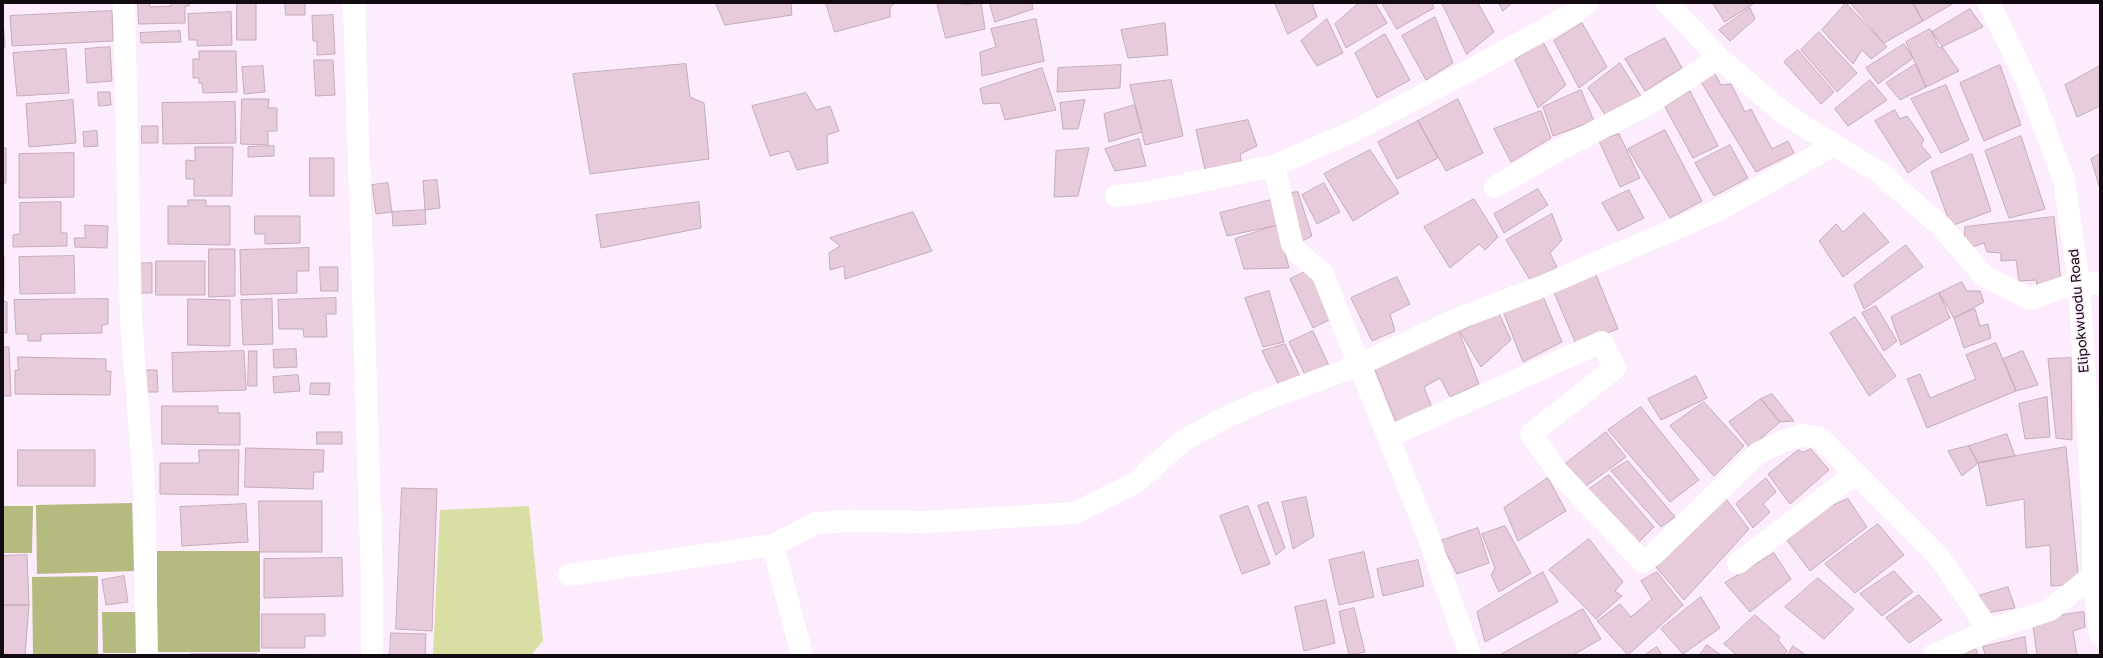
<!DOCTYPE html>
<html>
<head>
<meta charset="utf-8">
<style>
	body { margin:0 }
	#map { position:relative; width:2103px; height:658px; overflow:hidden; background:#fdecfd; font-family:"Golos Text",sans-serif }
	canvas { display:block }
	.frame { position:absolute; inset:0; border:4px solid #120b12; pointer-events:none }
</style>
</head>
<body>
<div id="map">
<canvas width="2103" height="658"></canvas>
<div class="frame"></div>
</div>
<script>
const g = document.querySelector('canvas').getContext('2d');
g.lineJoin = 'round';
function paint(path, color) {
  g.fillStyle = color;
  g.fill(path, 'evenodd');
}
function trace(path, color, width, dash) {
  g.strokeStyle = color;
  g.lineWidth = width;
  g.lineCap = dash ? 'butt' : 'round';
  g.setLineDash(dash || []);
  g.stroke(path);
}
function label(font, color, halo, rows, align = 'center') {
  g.font = font + ' "Golos Text",sans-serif';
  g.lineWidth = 3;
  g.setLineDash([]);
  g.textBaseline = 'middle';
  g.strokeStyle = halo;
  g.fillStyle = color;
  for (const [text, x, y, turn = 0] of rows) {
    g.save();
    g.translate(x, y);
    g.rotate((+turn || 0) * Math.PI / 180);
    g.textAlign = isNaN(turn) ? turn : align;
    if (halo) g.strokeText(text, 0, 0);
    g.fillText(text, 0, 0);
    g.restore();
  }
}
const green = new Path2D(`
	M529,506L543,641L531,655H433L440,510Z`);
const forest = new Path2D(`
	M132,503L134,571L37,574L36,505Z
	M3,506H33L32,553H3Z
	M157,551H260V652H157Z
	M98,576V654L33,655L32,577Z
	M102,612H138L139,653H103Z`);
const building = new Path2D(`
	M138,3H150V7L171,6V3H189V6H185V23L139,24Z
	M237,3H256V40H237Z
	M285,3H305V15H286Z
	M716,3H791L792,15L725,25Z
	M826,3H895L890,7V17L835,32Z
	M937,3H961L963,5L981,3L985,29L946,38Z
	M990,3H1032L1033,9L995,22Z
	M1275,3H1312L1317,17L1288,34Z
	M1359,3H1375L1387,23L1346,48L1335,24Z
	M1382,3H1432L1434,8L1397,29Z
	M1442,3H1478L1494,32L1467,54Z
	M1499,3H1512L1503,11Z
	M1713,3H1752L1753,4L1725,22Z
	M1846,3L1887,47L1871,59L1862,50L1853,64L1822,30Z
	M1851,3H1912L1923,21L1884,43Z
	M1914,3H1954L1923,21Z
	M1750,8L1755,19L1730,41L1719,30Z
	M1970,9L1983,27L1939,48L1932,32Z
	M112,11L113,41L12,46L10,16Z
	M231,12L232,45L197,46V40H189L188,14Z
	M333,15L335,54L317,55V41H313L312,16Z
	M1435,17L1453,63L1426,80L1402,36Z
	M1036,19L1044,61L982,76L980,52L996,47L991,29Z
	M1327,19L1343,53L1317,66L1301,41Z
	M3,20L5,47H3Z
	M1165,23L1168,55L1128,58L1121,30Z
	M1582,23L1607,67L1579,88L1554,41Z
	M1930,29L1959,71L1926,87L1906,42Z
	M180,31L181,42L141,43L140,33Z
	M1819,32L1857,73L1837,92L1801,50Z
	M1385,34L1410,80L1377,98L1355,53Z
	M1665,38L1682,68L1645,91L1625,59Z
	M1543,42L1566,85L1538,108L1515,60Z
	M1904,44L1913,58L1878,84L1866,68Z
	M110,47L112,81L87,83L85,49Z
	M66,49L69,93L17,96L13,53Z
	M1798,50L1834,92L1821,104L1784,62Z
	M199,51H236L237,92L203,93L202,83H199V78H193V59H199Z
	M314,60H333L335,95L316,96Z
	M1620,63L1642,98L1607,118L1588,88Z
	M686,64L690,97L704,103L709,159L590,174L573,74Z
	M1916,64L1926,87L1900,100L1886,83Z
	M1121,65L1120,88L1057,92L1058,68Z
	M2000,65L2021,125L1984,141L1960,83Z
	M263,66L265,92L244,94L242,67Z
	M2100,66V106L2077,117L2065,85Z
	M1042,68L1056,110L1005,120L1000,103L983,104L980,89Z
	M1714,72L1721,85L1731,84L1745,112L1751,109L1772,149L1788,141L1794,153L1756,172L1700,80Z
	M1171,80L1183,136L1145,145L1130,85Z
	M1870,80L1887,100L1848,126L1835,109Z
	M1946,85L1969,140L1941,153L1911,99Z
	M1581,90L1594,121L1553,136L1543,107Z
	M1690,91L1718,146L1693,158L1665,107Z
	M98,92H110L111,105L99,106Z
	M806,93L816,110L830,106L839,131L827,135L828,163L797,170L789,151L770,156L752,106Z
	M242,99H269L268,108H277V131H268V145L241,144Z
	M1458,99L1483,153L1446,171L1418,121Z
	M73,100L76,143L29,147L26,104Z
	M1085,100L1078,129H1063L1060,103Z
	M235,102L236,143L163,144L162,103Z
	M1135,105L1142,132L1109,142L1104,114Z
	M1895,110L1900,119L1907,116L1924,140L1921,145L1931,157L1908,173L1875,121Z
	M1541,111L1551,138L1511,162L1494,129Z
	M1248,120L1257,146L1240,154L1243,172L1206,174L1196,130Z
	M1418,121L1438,158L1397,179L1378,142Z
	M142,126H158V143H142Z
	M1665,130L1702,201L1670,218L1628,149Z
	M97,131L98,146L84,147L83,132Z
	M1619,134L1640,178L1620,187L1599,141Z
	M2021,136L2045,209L2009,218L1985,151Z
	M1139,139L1146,166L1115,171L1105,149Z
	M1730,145L1748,178L1714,196L1695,163Z
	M274,146V156L248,157V147Z
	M195,147H233L232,196H194V179H186V160L195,161Z
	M3,148H6V183H3Z
	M1089,148L1078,196L1054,197L1056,151Z
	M1370,150L1399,193L1353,221L1324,174Z
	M74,153V197L19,198V154Z
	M1972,154L1991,211L1951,226L1931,172Z
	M2100,154V189L2091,159Z
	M310,158H334V196H310Z
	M437,180L440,208L425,210L423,181Z
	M388,183L392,212L376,214L372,185Z
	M1324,183L1340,212L1317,224L1302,195Z
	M1538,189L1548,205L1504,233L1494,214Z
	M1629,190L1644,218L1618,231L1602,203Z
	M1298,192L1312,236L1298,243L1284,194Z
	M1474,199L1498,237L1485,250L1479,244L1450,268L1424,227Z
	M188,200H206V206H230V245L168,244V206H188Z
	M1271,200L1278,225L1227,236L1220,213Z
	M61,202V233H67V246L13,247V235L20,234V203Z
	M699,202L701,228L601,248L596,215Z
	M425,210L426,224L393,226L392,212Z
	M913,212L932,251L845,279L844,266L830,270L829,253L840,246L830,238Z
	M1864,213L1889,242L1843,277L1819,241L1836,224L1843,232Z
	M1552,214L1562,240L1550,253L1557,267L1532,283L1506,240Z
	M255,216H300V243L265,244V234H255Z
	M2054,217L2062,291L2039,293L2036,280L2019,281L2016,260L2001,261V253L1987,252L1984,243L1969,248L1964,240L1965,227Z
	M85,225L108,226L107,248L75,247L74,238H85Z
	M1278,225L1289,268L1244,269L1235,239Z
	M1906,245L1923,267L1864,309L1854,285Z
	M309,248V271H297V293L241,295L240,250Z
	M209,249H235V296L209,297Z
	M3,256H4V295H3Z
	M74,256L75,293L20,294L19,257Z
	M156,261H205V295H156Z
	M152,263V293H135L134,264Z
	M320,267H338V291H321Z
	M1311,269L1331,319L1313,328L1290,279Z
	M1594,270L1618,329L1576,344L1552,288Z
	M1397,277L1410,304L1390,314L1395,331L1372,341L1351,298Z
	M1962,282L1967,291H1980L1984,302L1954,318L1939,293Z
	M1269,291L1284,342L1263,347L1245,298Z
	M1939,293L1950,318L1901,345L1891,317Z
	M1542,294L1562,342L1523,362L1502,309Z
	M336,298V314H326L327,337H304L303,329H279L278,300Z
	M108,299V324L102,325V333L41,334V341H28V334H16L14,300Z
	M188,299L230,300V346L188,345Z
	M272,299L273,344L243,345L241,300Z
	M3,301L7,302V333H3Z
	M1876,306L1897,341L1884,351L1862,313Z
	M1975,309L1980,326L1988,324L1991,338L1964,348L1954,318Z
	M1498,311L1511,340L1481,367L1460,332Z
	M1855,317L1896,376L1869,396L1830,333Z
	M1458,329L1479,384L1450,397L1440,378L1424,387L1433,410L1397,425L1374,367Z
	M1313,331L1332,372L1311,387L1289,342Z
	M1996,343L2016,391L1927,428L1907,379L1920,374L1930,398L1976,379L1966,355Z
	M1285,344L1306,390L1286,400L1262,351Z
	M3,347H9L11,396H3Z
	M296,349L297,367L274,368L273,350Z
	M244,351L246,390L173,392L172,353Z
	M249,351H257V386H248Z
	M2023,351L2038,385L2016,391L2003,359Z
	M18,357L106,359V371H111L110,395L15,394V370H18Z
	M2071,358L2072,440L2056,438L2048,359Z
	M143,370H157L158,392H143Z
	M298,375L300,391L274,393L273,377Z
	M1696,376L1707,398L1661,420L1648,399Z
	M311,383H330L329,395L310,394Z
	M1772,394L1794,421L1780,422L1761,399Z
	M2047,397L2050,437L2025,439L2019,404Z
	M1761,399L1780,422L1750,448L1729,422Z
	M1704,402L1744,446L1714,476L1670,426Z
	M162,406H218V413H240V445L162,444Z
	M1641,407L1699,480L1670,502L1608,430Z
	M317,432H342V444H317Z
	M1606,432L1626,457L1579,491L1564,465Z
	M2007,434L2015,456L1978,463L1969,446Z
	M1969,446L1978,463L1962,476L1948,451Z
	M2066,447L2079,584L2051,586L2050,545L2026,548L2024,499L1987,506L1978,463Z
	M246,448L324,450L323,472H314L313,489L245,487Z
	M1811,449L1829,470L1790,504L1768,474L1798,450L1803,452Z
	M18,450H95V486H18Z
	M199,450H239L238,495L160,494V463H199Z
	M1628,461L1675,517L1661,527L1611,471Z
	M1609,475L1654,527L1633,548L1585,492Z
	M1548,478L1566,511L1518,541L1504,508Z
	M1766,478L1776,492L1763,504L1770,512L1753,528L1736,504Z
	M402,488L437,489L432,631L396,629Z
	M1723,495L1749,529L1684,600L1656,567Z
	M1306,497L1314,536L1293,549L1282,502Z
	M1848,499L1867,527L1810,571L1786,539L1815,513Z
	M259,501H322V552H260Z
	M1268,502L1285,548L1276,555L1258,506Z
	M246,504L248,542L182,546L180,507Z
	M1248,506L1270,564L1242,574L1220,516Z
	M1878,524L1904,555L1855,593L1825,564Z
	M1505,526L1531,573L1499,592L1491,575L1495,568L1482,534Z
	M1478,528L1489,563L1457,574L1440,541Z
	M1589,539L1623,582L1615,591L1622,596L1596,619L1549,570Z
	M1364,552L1374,597L1339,605L1329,560Z
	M1774,553L1791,579L1750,612L1725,583Z
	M27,555L29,605H3V556Z
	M342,558L343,596L264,598V559Z
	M1418,560L1424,586L1383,596L1377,569Z
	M1894,571L1913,592L1882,616L1860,594Z
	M1543,572L1558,602L1485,642L1477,612Z
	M1657,572L1683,605L1628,655L1597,621L1620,604L1631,617L1652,599L1641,581Z
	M124,576L128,602L106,605L102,580Z
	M1818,578L1854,609L1824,639L1785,607Z
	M2008,587L2015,608L1986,613L1978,596Z
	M1919,595L1942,620L1909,643L1886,618Z
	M1701,597L1720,628L1683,654L1661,629Z
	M1326,600L1335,643L1304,651L1295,607Z
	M3,605H29L25,655H3Z
	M1354,608L1365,652L1349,655L1339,612Z
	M1583,609L1601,639L1573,655H1500Z
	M2084,612L2085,627L2073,631L2077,655H2037L2032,619Z
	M262,614H325V636H305V648H262Z
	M1755,615L1780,637L1778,640L1787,651L1784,655H1737L1724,644Z
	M391,633L426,634L425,655H390Z
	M2025,637L2027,655H1985L1983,647Z
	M1707,645L1721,655H1700Z
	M1793,646L1806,655H1788Z
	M1657,647L1662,655H1645Z
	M1976,649L1978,655H1963Z
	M190,654H257V655H190Z`);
const minor = new Path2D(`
	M124,3L131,319L144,483L147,655
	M354,3L372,578V655
	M1667,3L1719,58L1786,115L1880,173L1941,226L1984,276L2030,299L2079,282L2100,284
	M1989,3L2029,86L2064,180L2079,282L2093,517V575L2100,634
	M1274,166L1292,244L1298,253L1322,273L1427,533L1470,655
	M1495,187L1557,151L1645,106L1719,58
	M1116,196L1143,193L1274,166L1352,132L1469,71L1576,12L1587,3
	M1388,437L1602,342L1615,368L1531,434L1557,471L1643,562L1653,555L1758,453L1784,441L1804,435L1820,438L1939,557L1989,630
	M773,545L802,655
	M1738,563L1855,474
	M569,575L773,545L816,523L849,521L927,522L1075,513L1135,483L1184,440L1225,418L1262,401L1359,365L1457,319L1541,287L1721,209L1834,145
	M1934,655L1989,630L2050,610L2093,575`);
const streetNames = [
	["Elipokwuodu Road",2079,311,-95]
];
paint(green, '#d9dfa2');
paint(forest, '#b5ba7f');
paint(building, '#e7cbda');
trace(building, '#c5abb9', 1);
trace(minor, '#fff', 22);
label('14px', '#120b12', '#fdecfd', streetNames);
</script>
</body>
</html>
